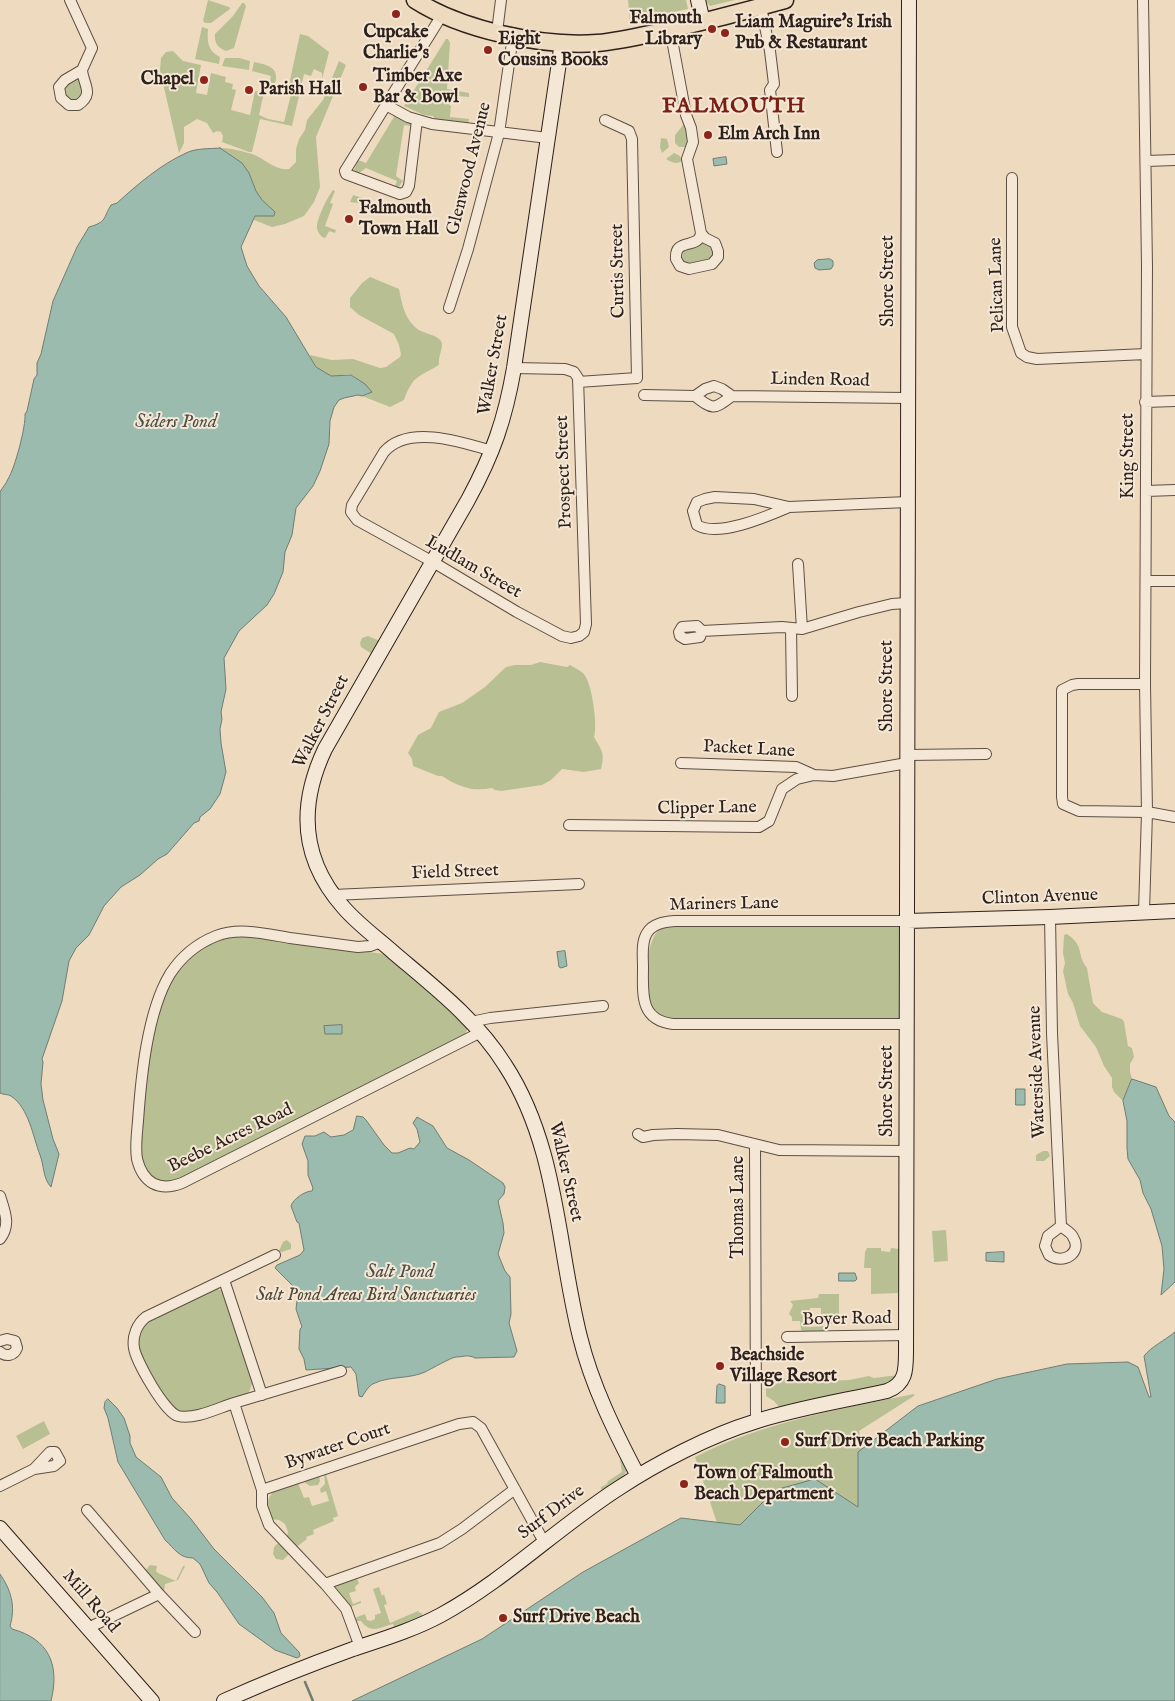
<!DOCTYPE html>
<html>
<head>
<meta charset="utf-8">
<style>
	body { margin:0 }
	canvas { display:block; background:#eedabe }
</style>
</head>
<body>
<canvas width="1175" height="1701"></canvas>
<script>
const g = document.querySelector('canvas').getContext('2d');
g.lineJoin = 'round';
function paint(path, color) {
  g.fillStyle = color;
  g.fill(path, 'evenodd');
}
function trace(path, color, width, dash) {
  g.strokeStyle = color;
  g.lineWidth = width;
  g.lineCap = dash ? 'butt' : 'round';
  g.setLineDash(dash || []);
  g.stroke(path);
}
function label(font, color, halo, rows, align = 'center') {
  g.font = font + ' "IM FELL English",serif';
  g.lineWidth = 4;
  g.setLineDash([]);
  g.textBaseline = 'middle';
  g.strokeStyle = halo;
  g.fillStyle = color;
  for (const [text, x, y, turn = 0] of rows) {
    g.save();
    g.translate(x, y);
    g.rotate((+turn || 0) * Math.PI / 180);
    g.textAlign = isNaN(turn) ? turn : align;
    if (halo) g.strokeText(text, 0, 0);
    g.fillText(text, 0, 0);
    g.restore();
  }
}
const green = new Path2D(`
	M208,0L229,7L230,9L211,23H205L203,21Z
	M628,0H686L688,9L674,12V15L633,25L630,22Z
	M705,0H735L710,6Z
	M242,3H244L246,6L234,48L226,51C218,48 214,43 215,34L233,16Z
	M202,27L208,29C207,42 208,51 220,57L219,64L195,59Z
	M300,34L308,36L329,52L322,79V73L314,69L311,76L304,74L292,126L260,119L252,152H249L222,142L223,136L221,132L217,131L213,133L207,123L197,119L184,127V143L179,153L160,70L161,58L166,52L173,51L183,61L201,65L196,93L207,95L211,73L226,77L225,82L233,84L232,89L236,90L231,110L250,115L255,91L261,92L262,87L265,88L259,115L268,119L284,122L293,87L290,84V80Z
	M446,39H448L450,43L447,89L469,93V97L458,96V101L449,100V105L451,106L450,117L469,119L468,124L435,120L433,116L424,115L404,106Z
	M225,58H239L250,61L249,70L222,66Z
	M339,61L346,65L316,137L320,187L314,202L304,216L285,224L272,227L254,220L255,216H274L275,212L262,200L256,191L249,173L242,163L220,148C231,148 242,151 252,154C265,158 274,171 289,169L296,162V149L299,139L305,130L307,120L323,100Z
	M254,62C269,65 281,68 274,86L269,85L271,76L252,71Z
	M76,78L80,80L84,96L75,102L65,97L64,86Z
	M390,112L411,123V126L404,125L396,176L403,181L398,188L395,186L397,181L366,168L359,173L354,170L358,160L366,163L394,117Z
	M684,124L686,125L689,144L685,147H679L675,143V135Z
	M661,138L667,139L669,147L662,153L660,147Z
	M674,153L680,156L682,161C676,165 671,162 666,159Z
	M333,190L335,191L330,203L333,204L325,226L336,230L335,233L329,231L326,237L324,238C320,235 318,233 317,228C316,220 328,196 333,190Z
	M353,195L366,199V204L350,202Z
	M372,202L387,207L384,214L371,207Z
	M705,243L712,244L714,258L687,266L681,260L682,250L686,247Z
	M370,277L399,289C402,304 404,317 416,328C422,334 443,335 442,345C442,351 438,357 439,365C419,377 413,375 404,400L390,407L362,396L368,394C363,389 359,379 352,375C347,373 342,376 336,376C324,377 313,365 310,355L332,360L353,359L380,368L386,367L400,357L401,354L399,345L394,334L359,315L350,307V298L362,283Z
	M368,636L380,641L372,654L361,647L360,643L362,638Z
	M540,662L567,667L570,665C574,668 580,670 583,673C592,681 598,727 594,737C602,751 605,753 601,769L584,772L562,769L551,780L542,785L501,791L495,790L492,788C472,792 459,787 442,776H438L413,766L412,759L408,753L418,735L431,728L439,712L462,703L485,687L506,667L515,665H531Z
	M676,925H900V1019H670C662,1017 656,1014 651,1006C643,990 645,944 658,931C663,926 670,926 676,925Z
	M1067,934C1085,946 1076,954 1087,968L1093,1003L1102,1012L1122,1019L1124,1022L1128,1046L1132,1048L1134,1057L1130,1064V1072L1132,1079L1123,1101L1114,1092L1112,1087V1078L1104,1066L1096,1047L1080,1026L1073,1003L1068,994L1063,971L1065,963L1063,953L1064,935Z
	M253,936L391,955L468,1027L465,1035L178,1180C164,1182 152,1184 145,1169C137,1153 141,1132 142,1116C145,1070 156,990 189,957C208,938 228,937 253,936Z
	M1043,1151H1048L1050,1156L1044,1161H1036V1155Z
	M946,1230L948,1261L934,1262L932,1231Z
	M287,1240L291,1244V1249L278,1253L283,1242Z
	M867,1248H881V1251L890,1252L891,1248L900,1249V1293L871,1294V1268H864L865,1252Z
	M215,1288L223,1291L253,1381L249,1392L246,1395L198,1411L188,1413L180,1412L175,1409L163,1397L138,1351L139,1333L150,1318Z
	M819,1294H839V1320L836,1323L831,1324L827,1316L821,1314V1308H810V1314L806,1315V1322H808L809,1327L825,1326V1333L804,1332L801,1330L800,1321H792V1317L789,1314L793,1305L790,1301L818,1298Z
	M898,1375L891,1382L882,1385L780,1408L774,1401L766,1396V1388L773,1386L788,1377H799L805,1381H825L849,1380L869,1376L874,1378Z
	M914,1394V1396L859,1431L876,1515L722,1538L695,1457C763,1422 840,1409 914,1394Z
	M44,1421L50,1434L23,1449L16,1436Z
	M619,1453L628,1468C624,1479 611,1486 601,1490V1487L607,1484L608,1481L622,1472Z
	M326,1472V1475L338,1516L333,1518L334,1521L313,1530L314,1534L306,1537L307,1539L295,1548L286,1539L288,1532L285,1524L279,1520L270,1519C263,1491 274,1490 298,1483L304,1498L309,1497L312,1506L329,1501L326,1491L321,1493L320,1489L325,1484L324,1473Z
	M319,1475L320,1481L318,1485L310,1486L304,1482V1480Z
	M278,1543L289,1554L283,1560L276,1559L273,1554L274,1547Z
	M150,1565L157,1566L156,1571L158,1573L176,1581L183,1566H185L178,1580L165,1584L164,1592L145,1571Z
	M354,1578L357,1579L359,1583L355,1587L356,1591L349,1593L353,1604L361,1601V1603L350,1607L335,1588L337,1584Z
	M379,1587L382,1596L384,1594L387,1604L384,1605L390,1623L418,1611L420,1613H422V1616L395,1627L392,1628L394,1626L393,1624C378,1628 371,1634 361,1621H355L357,1617L365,1614L367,1620L371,1621L375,1619V1615L381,1613L373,1589Z`);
const water = new Path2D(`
	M220,148L242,163L249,173L256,191L262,200L275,212L274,216H255L241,247L247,266L259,286L286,317L316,367L331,376L351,375L365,384L372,392L362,396L358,395L344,398L339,400L334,407L330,421L329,444L320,471L313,486L296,508L292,535L285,552L283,572L274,594L267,605L239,631L224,658L226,689L221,712L222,719L220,729L221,743L226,772L220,794L210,809L200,817L199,821L194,823L167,854L158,859L140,875L121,887L104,906L89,935L76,948L69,961L62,1001L42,1059L43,1062L41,1084L43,1100L53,1139L59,1154L51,1187C43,1179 44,1165 40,1155C33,1137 29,1108 11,1096C8,1094 4,1095 0,1093V492C2,488 6,484 8,479C15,468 26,426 25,414L27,411L34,379L37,375V363L41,354L53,301L77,247L89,227C107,222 103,218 111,205L117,203C138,184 160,165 186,153C196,148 209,149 220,148Z
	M726,157L727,164L714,166L713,159Z
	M830,259L833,261V266L831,269L819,270L815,268L814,263L817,260Z
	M565,951L567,966L561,968L559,967L557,952Z
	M342,1025V1034H325L324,1026Z
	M1132,1079L1156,1087L1169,1116L1175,1122V1282L1161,1295L1164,1269L1162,1246L1151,1209L1143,1193L1140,1180L1128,1159L1127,1148V1121L1123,1101Z
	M1016,1089H1025V1105H1016Z
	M357,1116L363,1117L366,1120L384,1145L392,1153H398L410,1148L414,1149L420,1142L417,1129L413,1123L417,1117L433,1126L447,1148L469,1160L503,1183L505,1187L504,1194L498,1201L503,1223L504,1233L498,1254L505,1271L510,1277L511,1314L509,1323L517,1351L514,1357L475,1358C468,1354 463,1357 456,1357C452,1357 431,1369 425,1372C410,1379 390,1376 375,1383C369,1385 365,1392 362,1397L359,1396L356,1374L351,1367L306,1370L304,1359L299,1349L300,1329L302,1327L296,1309L298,1292L296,1289L275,1268L277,1265L300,1255L304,1250L299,1223L297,1222L291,1206C293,1199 305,1191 312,1191L313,1188L308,1175V1161L302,1144L305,1136H315L324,1132L331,1137L344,1135L353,1130Z
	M1004,1252V1262L986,1261V1253Z
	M839,1273H855L857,1279L855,1281H839Z
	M1175,1332V1701H352L482,1639L583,1572L681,1518L740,1525L775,1490L815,1479L858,1507V1452L918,1406L997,1379L1067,1364L1128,1362L1138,1367L1149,1397H1151L1144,1356C1152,1346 1164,1341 1175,1332Z
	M719,1384L725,1386V1403H716L717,1386Z
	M108,1399L117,1408L124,1418L130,1436V1443L136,1457L161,1477L172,1498L191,1519L214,1549L262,1597L274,1613L281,1633L299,1652L300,1656L297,1658L275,1650L239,1624L217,1592L209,1583L200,1564L193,1558C179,1558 175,1549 165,1540L118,1462L108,1418L104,1408L105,1402Z
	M0,1574C11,1590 16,1606 10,1626L12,1629C49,1639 60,1665 51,1701H0Z`);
const stream = new Path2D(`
	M305,1682L313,1701`);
const street = new Path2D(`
	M70,0L92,48L82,70L65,80L59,87L61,98L69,105H78C95,94 83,84 82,70
	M1143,0L1147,266L1145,684L1147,812L1144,912
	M761,7L770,51L774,84L770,90L777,152
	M670,29L686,115L691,128L693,142L687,159L701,233C699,250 674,237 676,259L680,266L689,269L712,264L718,257V251L715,243L705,238L701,233
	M497,32L501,0
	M386,105L408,117L432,124L548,138
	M417,120L409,186L406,192L400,194L346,174L345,171L442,15
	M1146,161L1175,160
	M1012,178V327L1021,353L1027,357L1037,359L1146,354
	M449,308L468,249L499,133L513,36
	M578,382L637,378L632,139L629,131L605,120
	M644,395L695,396L705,389L714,386L722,389L732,396L908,398
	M695,396C714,411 714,409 732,396
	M1145,402L1175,401
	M492,451C462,442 408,424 384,452L352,505L351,512L357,520L433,562L517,612L562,636L571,638L579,636L584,632L586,624L578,378L574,372L565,369L514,368
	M1146,491L1175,490
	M789,507C768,516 718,538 697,525L693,511L697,502L705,499L715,497L754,499L789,507L908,502
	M798,564L802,629
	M1146,581H1175
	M697,626L702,631L700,637L685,639L680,636L679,632L682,627Z
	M791,628L792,696
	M702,631L782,627L802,629L859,612L892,604L907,603
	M1145,684H1078L1072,685L1062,690V797L1063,804L1079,811L1147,812L1175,817
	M907,755L986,754
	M681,763L796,767L814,775
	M569,825L759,827L769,821L782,789L797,779L814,775L833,776L907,763
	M333,895L579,884
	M1050,917L1052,1033L1061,1226
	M381,942L370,946L358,947C335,944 313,941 290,938C266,934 239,927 216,936C196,944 181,957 170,974C147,1012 141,1078 138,1121C137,1133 135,1147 137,1159C143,1183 159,1192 182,1183L481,1032
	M471,1022L490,1018L603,1006
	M906,1024H673C639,1020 643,993 643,967C643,956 641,942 647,933C653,923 665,922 675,921H907
	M638,1134L643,1137L653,1135L677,1134L718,1135L779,1150L906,1151
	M755,1145L756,1421
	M0,1196C5,1212 11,1225 0,1239
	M1061,1226C1065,1230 1071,1232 1073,1237C1083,1253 1063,1265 1049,1255L1045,1246L1048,1236Z
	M224,1280L262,1395
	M787,1337L906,1335
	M0,1341L7,1339L15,1341L17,1348C14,1356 6,1357 0,1352
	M234,1403L341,1371
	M0,1486L34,1469L54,1466L60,1461L55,1452H50L34,1469
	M262,1490L234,1403C218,1408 195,1420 178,1416C165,1413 136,1361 134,1348C132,1336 137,1324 146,1317L275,1255
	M87,1510L159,1594L195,1632
	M325,1584L440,1543L462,1529L515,1489
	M88,1628L159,1594
	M360,1647L346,1609L325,1584L269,1525L262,1506V1490L459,1424L473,1422L481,1428L544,1542`);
const secondary = new Path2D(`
	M698,0L703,22
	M562,42L514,368C505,420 493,454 468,500L325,749C298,806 301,860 344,908C359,925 377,938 394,953C434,987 477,1020 505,1065C558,1146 557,1246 580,1337C592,1386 615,1432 638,1476
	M907,921L1050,917L1175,911
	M0,1528L152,1701
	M224,1701C266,1682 309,1665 353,1649C383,1639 413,1630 441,1615C505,1580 558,1527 619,1488C657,1463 711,1435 754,1422C797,1408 843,1401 887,1391C906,1384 906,1370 906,1352L909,0`);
const primary = new Path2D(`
	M415,0C462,30 541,47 597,43C621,41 644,35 668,30C707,21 746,11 785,0`);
const markers = [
	[396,14,5,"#8f2418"],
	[712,29,5,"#8f2418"],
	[725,33,5,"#8f2418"],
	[488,50,5,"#8f2418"],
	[204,80,5,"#8f2418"],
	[363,87,5,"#8f2418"],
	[249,90,5,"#8f2418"],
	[708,135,5,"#8f2418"],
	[349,219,5,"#8f2418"],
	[720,1366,5,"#8f2418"],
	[785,1442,5,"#8f2418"],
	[684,1484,5,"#8f2418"],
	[503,1618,5,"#8f2418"]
];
const poiNames = [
	["Falmouth",702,19,"right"],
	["Library",702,40,"right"],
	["Liam Maguire's Irish",735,23],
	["Pub & Restaurant",735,44],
	["Cupcake",396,33,"center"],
	["Charlie's",396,54,"center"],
	["Eight",498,40],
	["Cousins Books",498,61],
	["Timber Axe",373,77],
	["Bar & Bowl",373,98],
	["Chapel",194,80,"right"],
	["Parish Hall",259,90],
	["Elm Arch Inn",718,135],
	["Falmouth",359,209],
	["Town Hall",359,230],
	["Beachside",730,1356],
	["Village Resort",730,1377],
	["Surf Drive Beach Parking",795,1442],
	["Town of Falmouth",694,1474],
	["Beach Department",694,1495],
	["Surf Drive Beach",513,1618]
];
const streetNames = [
	["Glenwood Avenue",470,169,-76],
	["Curtis Street",619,271,-91],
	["Shore Street",889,281,-90],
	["Pelican Lane",998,285,-92],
	["Walker Street",494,365,-80],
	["Linden Road",820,381,1],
	["King Street",1129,456,-90],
	["Prospect Street",565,472,-92],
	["Ludlam Street",473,568,30],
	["Shore Street",888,686,-90],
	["Walker Street",322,722,-63],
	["Packet Lane",749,750,3],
	["Clipper Lane",707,809,-1],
	["Field Street",455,873,-2],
	["Clinton Avenue",1040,898,-2],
	["Mariners Lane",724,905,-1],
	["Waterside Avenue",1038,1072,-92],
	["Shore Street",888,1091,-90],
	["Beebe Acres Road",231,1139,-26],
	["Walker Street",565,1172,77],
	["Thomas Lane",739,1207,-90],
	["Boyer Road",847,1320,-1],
	["Bywater Court",338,1447,-19],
	["Surf Drive",552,1513,-37],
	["Mill Road",90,1602,49]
];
const parkNames = [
	["Salt Pond Areas Bird Sanctuaries",366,1296]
];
const waterNames = [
	["Siders Pond",176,423],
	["Salt Pond",400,1273]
];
const districtNames = [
	["FALMOUTH",734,107]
];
paint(green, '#b8c093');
paint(water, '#9abbae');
trace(water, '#6f7d74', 1);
trace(stream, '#6f7d74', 2.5);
trace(street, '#5e4f44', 12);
trace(secondary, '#2e211c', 16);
trace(primary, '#2e211c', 19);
trace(street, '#f4e7d5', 10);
trace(secondary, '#f4e7d5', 14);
trace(primary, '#eedabe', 16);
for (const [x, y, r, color] of markers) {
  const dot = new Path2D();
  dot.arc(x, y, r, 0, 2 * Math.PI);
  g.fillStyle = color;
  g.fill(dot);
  trace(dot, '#f4e7d5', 2);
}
label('bold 18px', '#2e211c', '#f4e7d5', poiNames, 'left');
label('18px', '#2e211c', '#f4e7d5', streetNames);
label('italic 18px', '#50493a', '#f4e7d5', parkNames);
label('italic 19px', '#4e4f48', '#f4e7d5', waterNames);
g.letterSpacing = '1px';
label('bold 22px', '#7a1f14', '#f4e7d5', districtNames);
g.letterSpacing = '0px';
</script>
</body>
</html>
